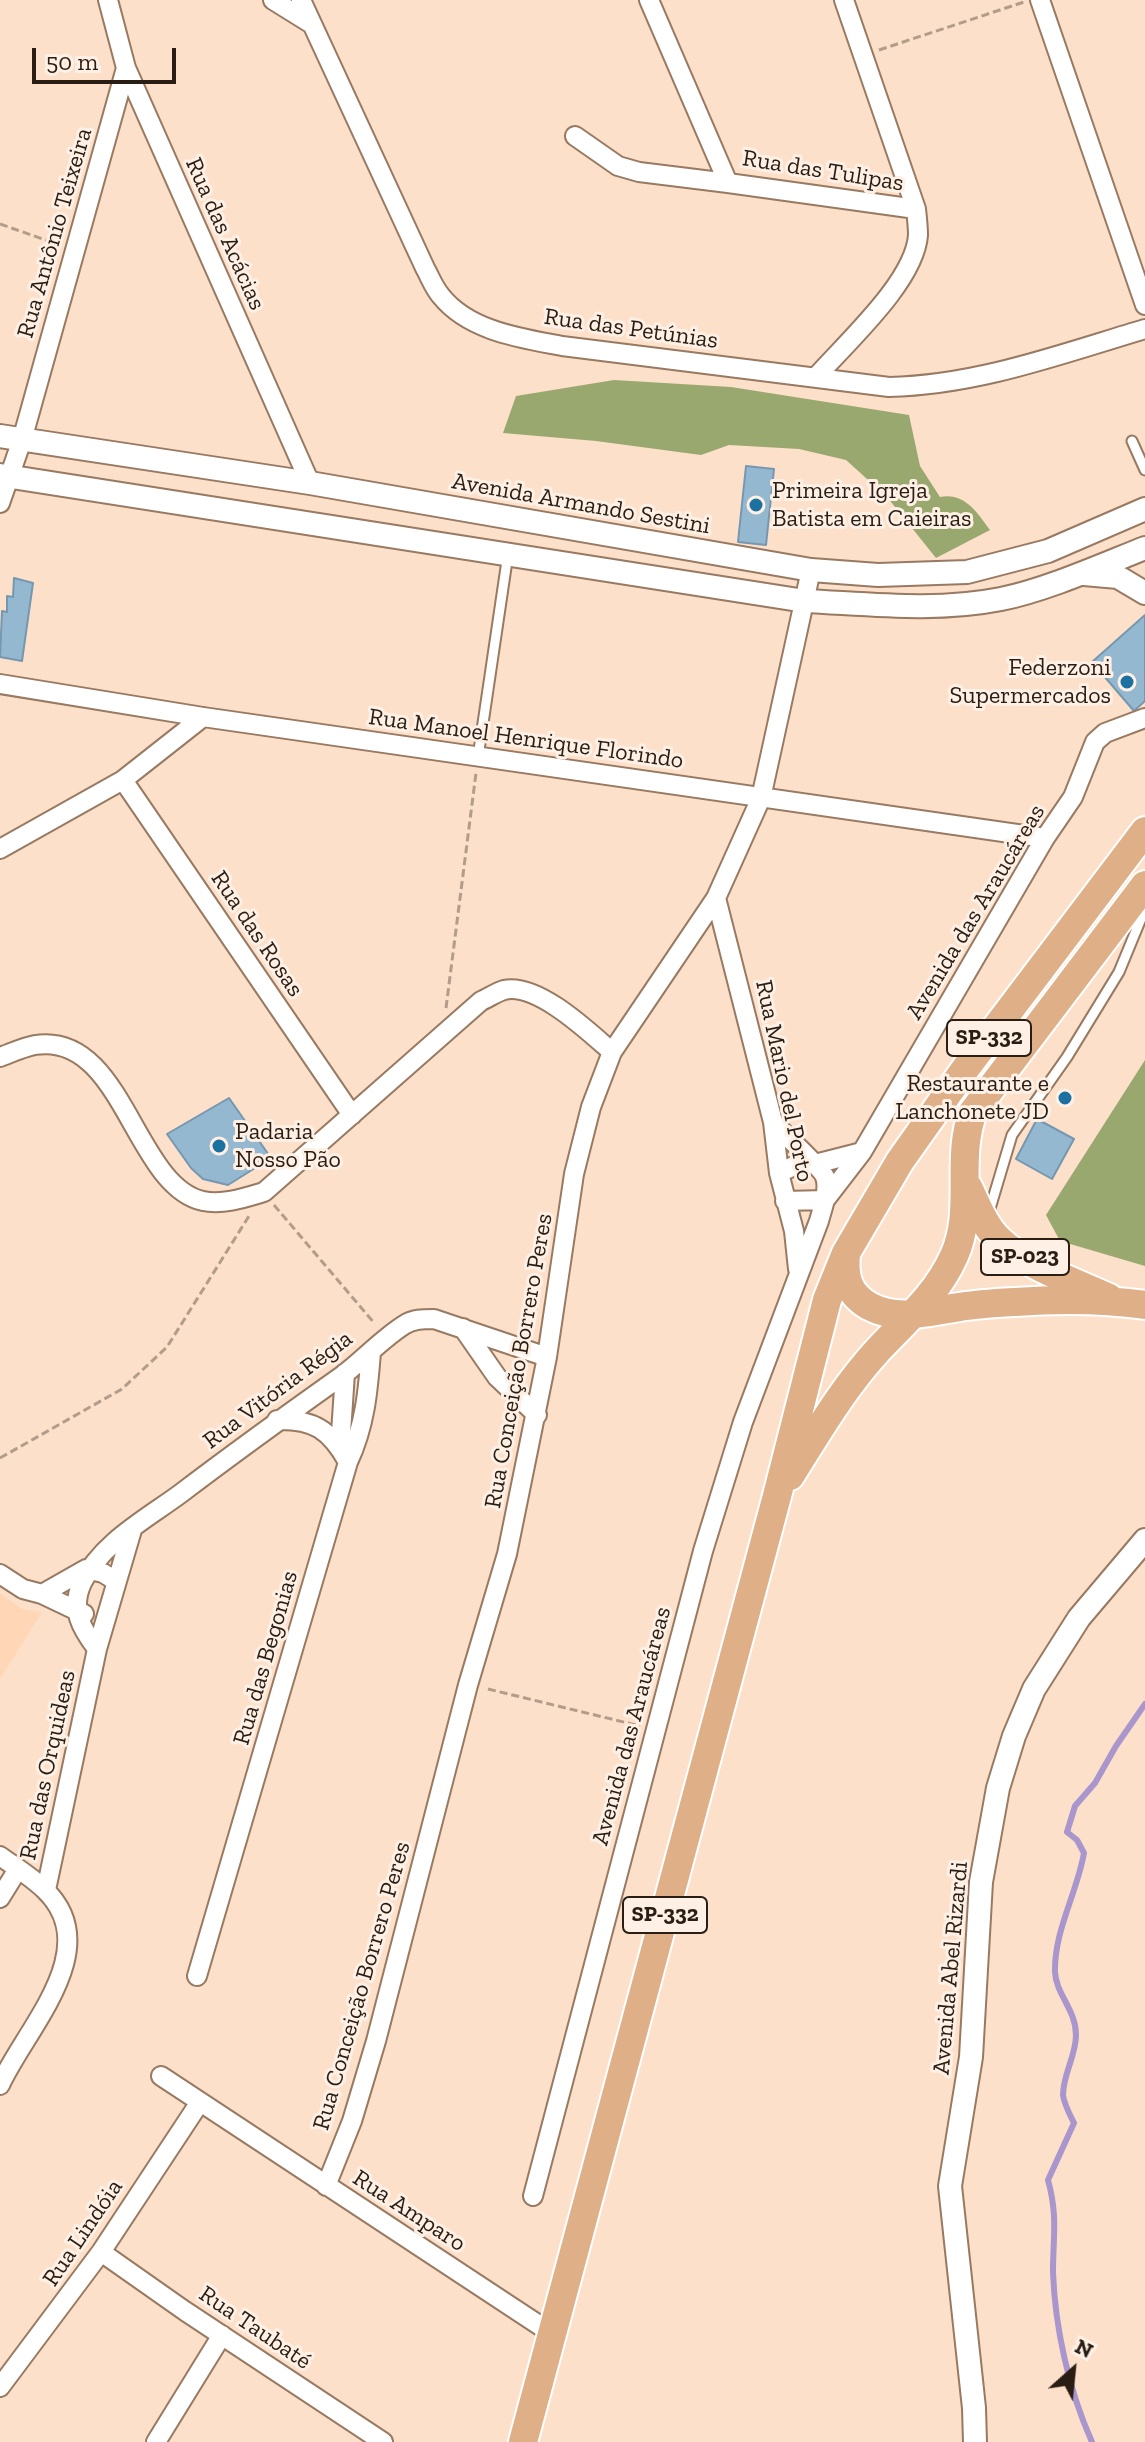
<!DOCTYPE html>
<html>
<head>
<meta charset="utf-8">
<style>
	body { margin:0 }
	#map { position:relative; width:1145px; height:2442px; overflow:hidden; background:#fce0ca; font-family:"Zilla Slab",serif }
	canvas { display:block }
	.north { position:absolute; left:1033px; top:2330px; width:80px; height:80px; -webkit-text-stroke:6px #fef0e5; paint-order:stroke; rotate:27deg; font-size:22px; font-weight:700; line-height:32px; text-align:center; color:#2a1e14 }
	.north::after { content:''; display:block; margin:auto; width:28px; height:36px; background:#2a1e14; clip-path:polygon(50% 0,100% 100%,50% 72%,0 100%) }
	.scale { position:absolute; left:32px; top:48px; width:144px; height:36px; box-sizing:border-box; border:4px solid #2a1e14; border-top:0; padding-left:10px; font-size:24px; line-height:28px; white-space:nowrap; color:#2a1e14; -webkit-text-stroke:6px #fef0e5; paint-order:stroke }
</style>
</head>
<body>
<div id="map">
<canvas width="1145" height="2442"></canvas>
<div class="north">N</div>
<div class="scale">50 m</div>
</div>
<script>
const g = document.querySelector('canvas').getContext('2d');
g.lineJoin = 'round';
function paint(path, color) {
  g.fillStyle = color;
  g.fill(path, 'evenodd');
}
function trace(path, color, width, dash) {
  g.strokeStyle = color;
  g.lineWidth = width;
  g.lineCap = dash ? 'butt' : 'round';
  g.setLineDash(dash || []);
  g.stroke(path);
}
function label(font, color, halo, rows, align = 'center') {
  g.font = font + ' "Zilla Slab",serif';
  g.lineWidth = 6;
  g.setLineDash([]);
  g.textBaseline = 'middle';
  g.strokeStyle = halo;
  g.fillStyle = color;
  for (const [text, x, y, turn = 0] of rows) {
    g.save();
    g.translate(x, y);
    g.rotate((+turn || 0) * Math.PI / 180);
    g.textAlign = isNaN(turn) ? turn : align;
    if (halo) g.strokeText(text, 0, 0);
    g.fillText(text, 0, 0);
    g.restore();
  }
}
const built = new Path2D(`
	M0,1593L22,1609L42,1612L0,1679Z`);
const forest = new Path2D(`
	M614,380L731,387L909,415L920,466L940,497C964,492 977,512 990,530L936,558L887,497L846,460L799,449L729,445L701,455L596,441L503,433L516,396Z
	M1145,1060V1266L1060,1241L1046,1215Z`);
const stream = new Path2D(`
	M1092,2442C1069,2391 1055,2328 1053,2272C1053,2237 1058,2216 1048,2180L1074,2123C1070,2115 1064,2104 1063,2095C1063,2074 1076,2056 1076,2035C1076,2010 1056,1994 1055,1972C1054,1931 1077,1893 1084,1853L1077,1840L1067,1832L1075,1806L1095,1783L1116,1746L1145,1704`);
const building = new Path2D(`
	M746,466L774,469L766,545L738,542Z
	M14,578L33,583L22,661L0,657L2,611L7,612V596L13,597Z
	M1145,615V701L1134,711L1092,662Z
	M229,1098L271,1158L228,1185L203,1179L191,1168L167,1134Z
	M1037,1119L1074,1139L1052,1179L1016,1159Z`);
const path = new Path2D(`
	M879,50L1024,2
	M0,224L57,244
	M446,1008L476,773
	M274,1205L375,1324
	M0,1458L122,1389L167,1347L249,1216
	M488,1689L640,1726`);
const service = new Path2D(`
	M1132,441L1145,470
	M478,757L508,554
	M989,1212L1012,1135L1067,1057L1119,972L1145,909`);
const minor = new Path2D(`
	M108,0L126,68L310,483
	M273,0L310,23
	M301,0L425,268C430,277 434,288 441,296C469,331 520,338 562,346L889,387C978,385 1061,354 1145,329
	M649,0L728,183L916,209
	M1040,0L1145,305
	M575,136L618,166L639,172L728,183
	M816,377C847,342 915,281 918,235C918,227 917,218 916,209L844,0
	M0,503L22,440L126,68
	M0,684L203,717L1045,838
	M123,780L352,1115
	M0,849L123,780L203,717
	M716,898L773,1122L779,1173L794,1231L798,1269
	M0,1057C11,1053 24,1047 35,1045C123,1031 134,1186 203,1201C223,1205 244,1198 264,1192L481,1001C488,998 497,992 504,990C537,982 589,1032 612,1052
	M779,1173L798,1164H815L862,1152
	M785,1201L825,1200L862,1152L1045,838L1073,797L1095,742L1105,733L1145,718
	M463,1328L497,1377L537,1415
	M277,1420C314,1419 330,1430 348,1462
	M340,1448L345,1373
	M0,1574L23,1589L42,1594L84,1614
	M42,1594L86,1569L103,1573L116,1581
	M97,1649C81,1628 70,1609 82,1583C101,1543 146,1519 180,1494C234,1453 288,1414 343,1375C364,1359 382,1339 404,1325C413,1319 423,1319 434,1319L547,1357
	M0,1856C15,1867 32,1877 45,1890C106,1949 26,2028 0,2085
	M46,1890L97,1649L132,1530
	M0,1898L18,1869
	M197,1976L348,1462C365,1426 368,1391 371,1352
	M161,2076L551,2333
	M326,2186L352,2121L376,2041L468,1685L507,1554L547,1357L574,1174L591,1107L612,1052L716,898L761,798L811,570
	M533,2196L703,1551L743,1422L819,1221C822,1209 830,1190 825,1177C823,1170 782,1132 773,1122
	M101,2252L185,2311L383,2442
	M0,2387L101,2252L200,2102
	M156,2442L222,2335`);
const tertiary = new Path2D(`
	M0,436L310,483L811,570L878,575L967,572L1048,551L1145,509
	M0,475L805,601C870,604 936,612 1001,599C1046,590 1102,565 1145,548
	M1084,574L1118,577L1145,593
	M975,2442L974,2408L950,2186L971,2057L981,1882L998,1788L1014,1736L1034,1689L1079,1618L1145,1540`);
const primary = new Path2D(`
	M968,1187C977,1205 984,1226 999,1240C1023,1264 1077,1283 1109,1298
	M846,1254C844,1276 847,1293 869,1306C899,1322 929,1311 960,1307C978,1304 997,1303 1015,1302C1058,1299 1103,1299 1145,1305
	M790,1476C817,1433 843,1388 878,1350C906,1320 936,1296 954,1256C975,1210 955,1159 973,1112L1145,885
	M523,2442L777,1496L827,1300L846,1253L900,1161L968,1065L1145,831`);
const markers = [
	[756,505,8,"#1c71a1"],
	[1127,682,8,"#1c71a1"],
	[1065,1098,8,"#1c71a1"],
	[219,1146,8,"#1c71a1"]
];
const shields = [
	[989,1038,84],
	[1025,1257,88],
	[665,1915,84]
];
const shieldNames = [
	["SP-332",989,1038],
	["SP-023",1025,1257],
	["SP-332",665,1915]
];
const streetNames = [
	["Rua das Tulipas",823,171,9],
	["Rua Antônio Teixeira",55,233,-74],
	["Rua das Acácias",225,234,66],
	["Rua das Petúnias",631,329,8],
	["Avenida Armando Sestini",581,504,10],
	["Rua Manoel Henrique Florindo",526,739,8],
	["Avenida das Araucáreas",976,912,-59],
	["Rua das Rosas",257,934,56],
	["Rua Mario del Porto",784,1081,78],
	["Rua Conceição Borrero Peres",519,1361,-80],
	["Rua Vitória Régia",278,1390,-37],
	["Rua das Begonias",266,1658,-74],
	["Avenida das Araucáreas",632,1726,-75],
	["Rua das Orquideas",48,1765,-78],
	["Avenida Abel Rizardi",951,1968,-85],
	["Rua Conceição Borrero Peres",362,1986,-74],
	["Rua Amparo",409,2211,33],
	["Rua Lindóia",83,2233,-56],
	["Rua Taubaté",255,2328,34]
];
const poiNames = [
	["Primeira Igreja",772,491],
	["Batista em Caieiras",772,519],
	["Federzoni",1111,668,"right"],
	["Supermercados",1111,696,"right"],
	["Restaurante e",1049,1084,"right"],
	["Lanchonete JD",1049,1112,"right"],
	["Padaria",235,1132],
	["Nosso Pão",235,1160]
];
paint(built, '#ffd6b6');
paint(forest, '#99a86e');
trace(stream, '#a896cc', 6);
paint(building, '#95b8d1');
trace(building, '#7597af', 2);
trace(service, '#987961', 13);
trace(minor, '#987961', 22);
trace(tertiary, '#987961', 26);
trace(primary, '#fff', 32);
trace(path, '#b29c8a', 3, [8, 4]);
trace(service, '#fff', 9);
trace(minor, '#fff', 18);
trace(tertiary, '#fff', 22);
trace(primary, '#dfb087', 28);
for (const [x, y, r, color] of markers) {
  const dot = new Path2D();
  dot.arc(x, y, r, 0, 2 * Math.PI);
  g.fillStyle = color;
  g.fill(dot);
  trace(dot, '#fef0e5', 3);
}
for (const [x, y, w] of shields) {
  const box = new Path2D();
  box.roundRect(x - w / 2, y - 18, w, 36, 6);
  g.fillStyle = '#fef0e5';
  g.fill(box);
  trace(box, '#2a1e14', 2);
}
label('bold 22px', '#2a1e14', null, shieldNames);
label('24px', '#2a1e14', '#fef0e5', streetNames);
label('24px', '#2a1e14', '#fef0e5', poiNames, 'left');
</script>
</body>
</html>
